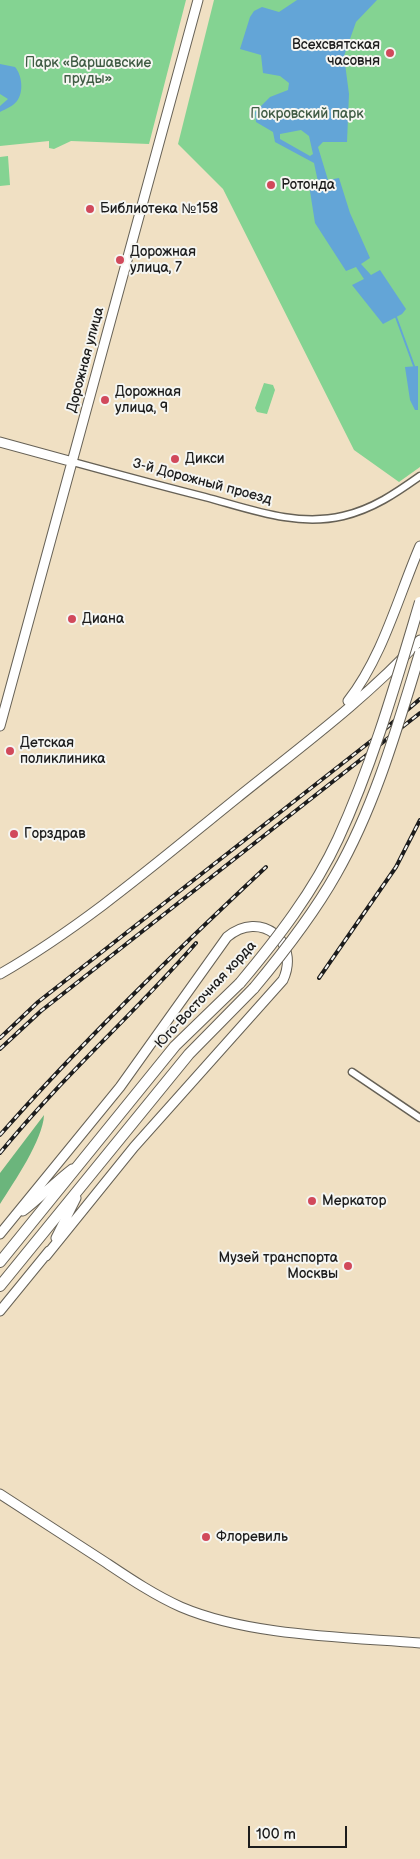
<!DOCTYPE html>
<html>
<head>
<meta charset="utf-8">
<style>
	body { margin:0 }
	#map { position:relative; width:420px; height:1859px; overflow:hidden; background:#f0e0c3; font-family:"Balsamiq Sans",sans-serif }
	canvas { display:block }
	.scale { position:absolute; left:248px; top:1826px; width:99px; height:22px; box-sizing:border-box; border:2px solid #1c1c1c; border-top:0; padding-left:6px; font-size:15px; line-height:18px; white-space:nowrap; color:#1c1c1c; -webkit-text-stroke:4px #f6f6f2; paint-order:stroke }
</style>
</head>
<body>
<div id="map">
<canvas width="420" height="1859"></canvas>
<div class="scale">100 m</div>
</div>
<script>
const g = document.querySelector('canvas').getContext('2d');
g.lineJoin = 'round';
function paint(path, color) {
  g.fillStyle = color;
  g.fill(path, 'evenodd');
}
function trace(path, color, width, dash) {
  g.strokeStyle = color;
  g.lineWidth = width;
  g.lineCap = dash ? 'butt' : 'round';
  g.setLineDash(dash || []);
  g.stroke(path);
}
function label(font, color, halo, rows, align = 'center') {
  g.font = font + ' "Balsamiq Sans",sans-serif';
  g.lineWidth = 4;
  g.setLineDash([]);
  g.textBaseline = 'middle';
  g.strokeStyle = halo;
  g.fillStyle = color;
  for (const [text, x, y, turn = 0] of rows) {
    g.save();
    g.translate(x, y);
    g.rotate((+turn || 0) * Math.PI / 180);
    g.textAlign = isNaN(turn) ? turn : align;
    if (halo) g.strokeText(text, 0, 0);
    g.fillText(text, 0, 0);
    g.restore();
  }
}
const green = new Path2D(`
	M0,0H186L149,144L71,141L54,149L49,148V141L0,146Z
	M214,0H420V467L399,482L354,450L223,189L178,144Z
	M8,156L10,185L0,186V157Z
	M264,383L273,385L275,390L267,414L257,412L255,408Z`);
const forest = new Path2D(`
	M44,1115C43,1140 14,1182 0,1204V1173Z`);
const water = new Path2D(`
	M297,0H377L356,22L344,56L349,94L347,142H323L318,147L328,180L339,178L350,213L370,258L361,264L371,275L380,270L406,309L402,314L383,324L352,285L364,279L356,267L346,271L315,223L309,185L318,182L314,163L275,142L273,132L256,122L255,112L270,97L288,90L289,83L280,76L263,73L261,55L240,49L250,17L254,11L262,7L279,12ZM301,130L309,136L313,154L310,156L280,139V134Z
	M0,64L15,67C22,75 24,92 17,101C13,106 6,109 0,112V106L8,99L0,94Z
	M418,366V410H415L410,400L405,367Z`);
const stream = new Path2D(`
	M396,317L414,366`);
const street = new Path2D(`
	M73,462C117,474 161,486 205,497C250,509 296,527 343,516C373,509 396,493 420,476
	M352,1072L420,1118`);
const secondary = new Path2D(`
	M0,442L73,462
	M348,701C383,656 398,597 420,546
	M0,726L198,0
	M0,974C85,925 160,860 237,798C299,748 366,699 420,640
	M23,1211C41,1197 55,1182 72,1169
	M0,1234L120,1087L227,937C260,909 301,941 283,980L134,1147L46,1256
	M56,1238L76,1198
	M0,1311L49,1251
	M0,1494C35,1517 70,1539 105,1562C129,1578 154,1595 181,1607C249,1636 345,1637 420,1643`);
const primary = new Path2D(`
	M0,1262L175,1046L240,983
	M0,1286L189,1054L254,988`);
const rail = new Path2D(`
	M319,978L396,867L420,820
	M0,1038L38,1002L371,741L420,699
	M0,1049L41,1011L420,713
	M0,1135C83,1041 174,953 266,867
	M0,1153C61,1078 133,1015 196,943`);
const primaryBridge = new Path2D(`
	M240,983C277,939 314,891 338,839C373,763 396,682 420,602
	M254,988C284,952 313,915 336,874C375,806 397,728 420,653`);
const markers = [
	[390,53,5,"#d1495b"],
	[271,185,5,"#d1495b"],
	[90,209,5,"#d1495b"],
	[120,260,5,"#d1495b"],
	[105,400,5,"#d1495b"],
	[175,459,5,"#d1495b"],
	[72,619,5,"#d1495b"],
	[10,751,5,"#d1495b"],
	[14,834,5,"#d1495b"],
	[312,1201,5,"#d1495b"],
	[348,1266,5,"#d1495b"],
	[206,1537,5,"#d1495b"]
];
const poiNames = [
	["Всехсвятская",380,45,"right"],
	["часовня",380,61,"right"],
	["Ротонда",281,185],
	["Библиотека №158",100,209],
	["Дорожная",130,252],
	["улица, 7",130,268],
	["Дорожная",115,392],
	["улица, 9",115,408],
	["Дикси",185,459],
	["Диана",82,619],
	["Детская",20,743],
	["поликлиника",20,759],
	["Горздрав",24,834],
	["Меркатор",322,1201],
	["Музей транспорта",338,1258,"right"],
	["Москвы",338,1274,"right"],
	["Флоревиль",216,1537]
];
const parkNames = [
	["Парк «Варшавские",88,63],
	["пруды»",88,79],
	["Покровский парк",307,114]
];
const streetNames = [
	["Дорожная улица",86,360,-75],
	["3-й Дорожный проезд",202,482,15],
	["Юго-Восточная хорда",206,995,-47]
];
paint(green, '#84d392');
paint(forest, '#6bb57c');
paint(water, '#63a5d7');
trace(stream, '#63a5d7', 2);
trace(street, '#666156', 9);
trace(secondary, '#666156', 11);
trace(primary, '#666156', 12);
trace(street, '#fff', 6);
trace(secondary, '#fff', 9);
trace(primary, '#fff', 10);
trace(rail, '#1c1c1c', 4);
trace(rail, '#f6f6f2', 2, [5.5]);
trace(primaryBridge, '#666156', 12, []);
trace(primaryBridge, '#fff', 10);
for (const [x, y, r, color] of markers) {
  const dot = new Path2D();
  dot.arc(x, y, r, 0, 2 * Math.PI);
  g.fillStyle = color;
  g.fill(dot);
  trace(dot, '#f6f6f2', 2);
}
label('14px', '#1c1c1c', '#f6f6f2', poiNames, 'left');
label('14px', '#405c45', '#f6f6f2', parkNames);
label('14px', '#1c1c1c', '#f6f6f2', streetNames);
</script>
</body>
</html>
